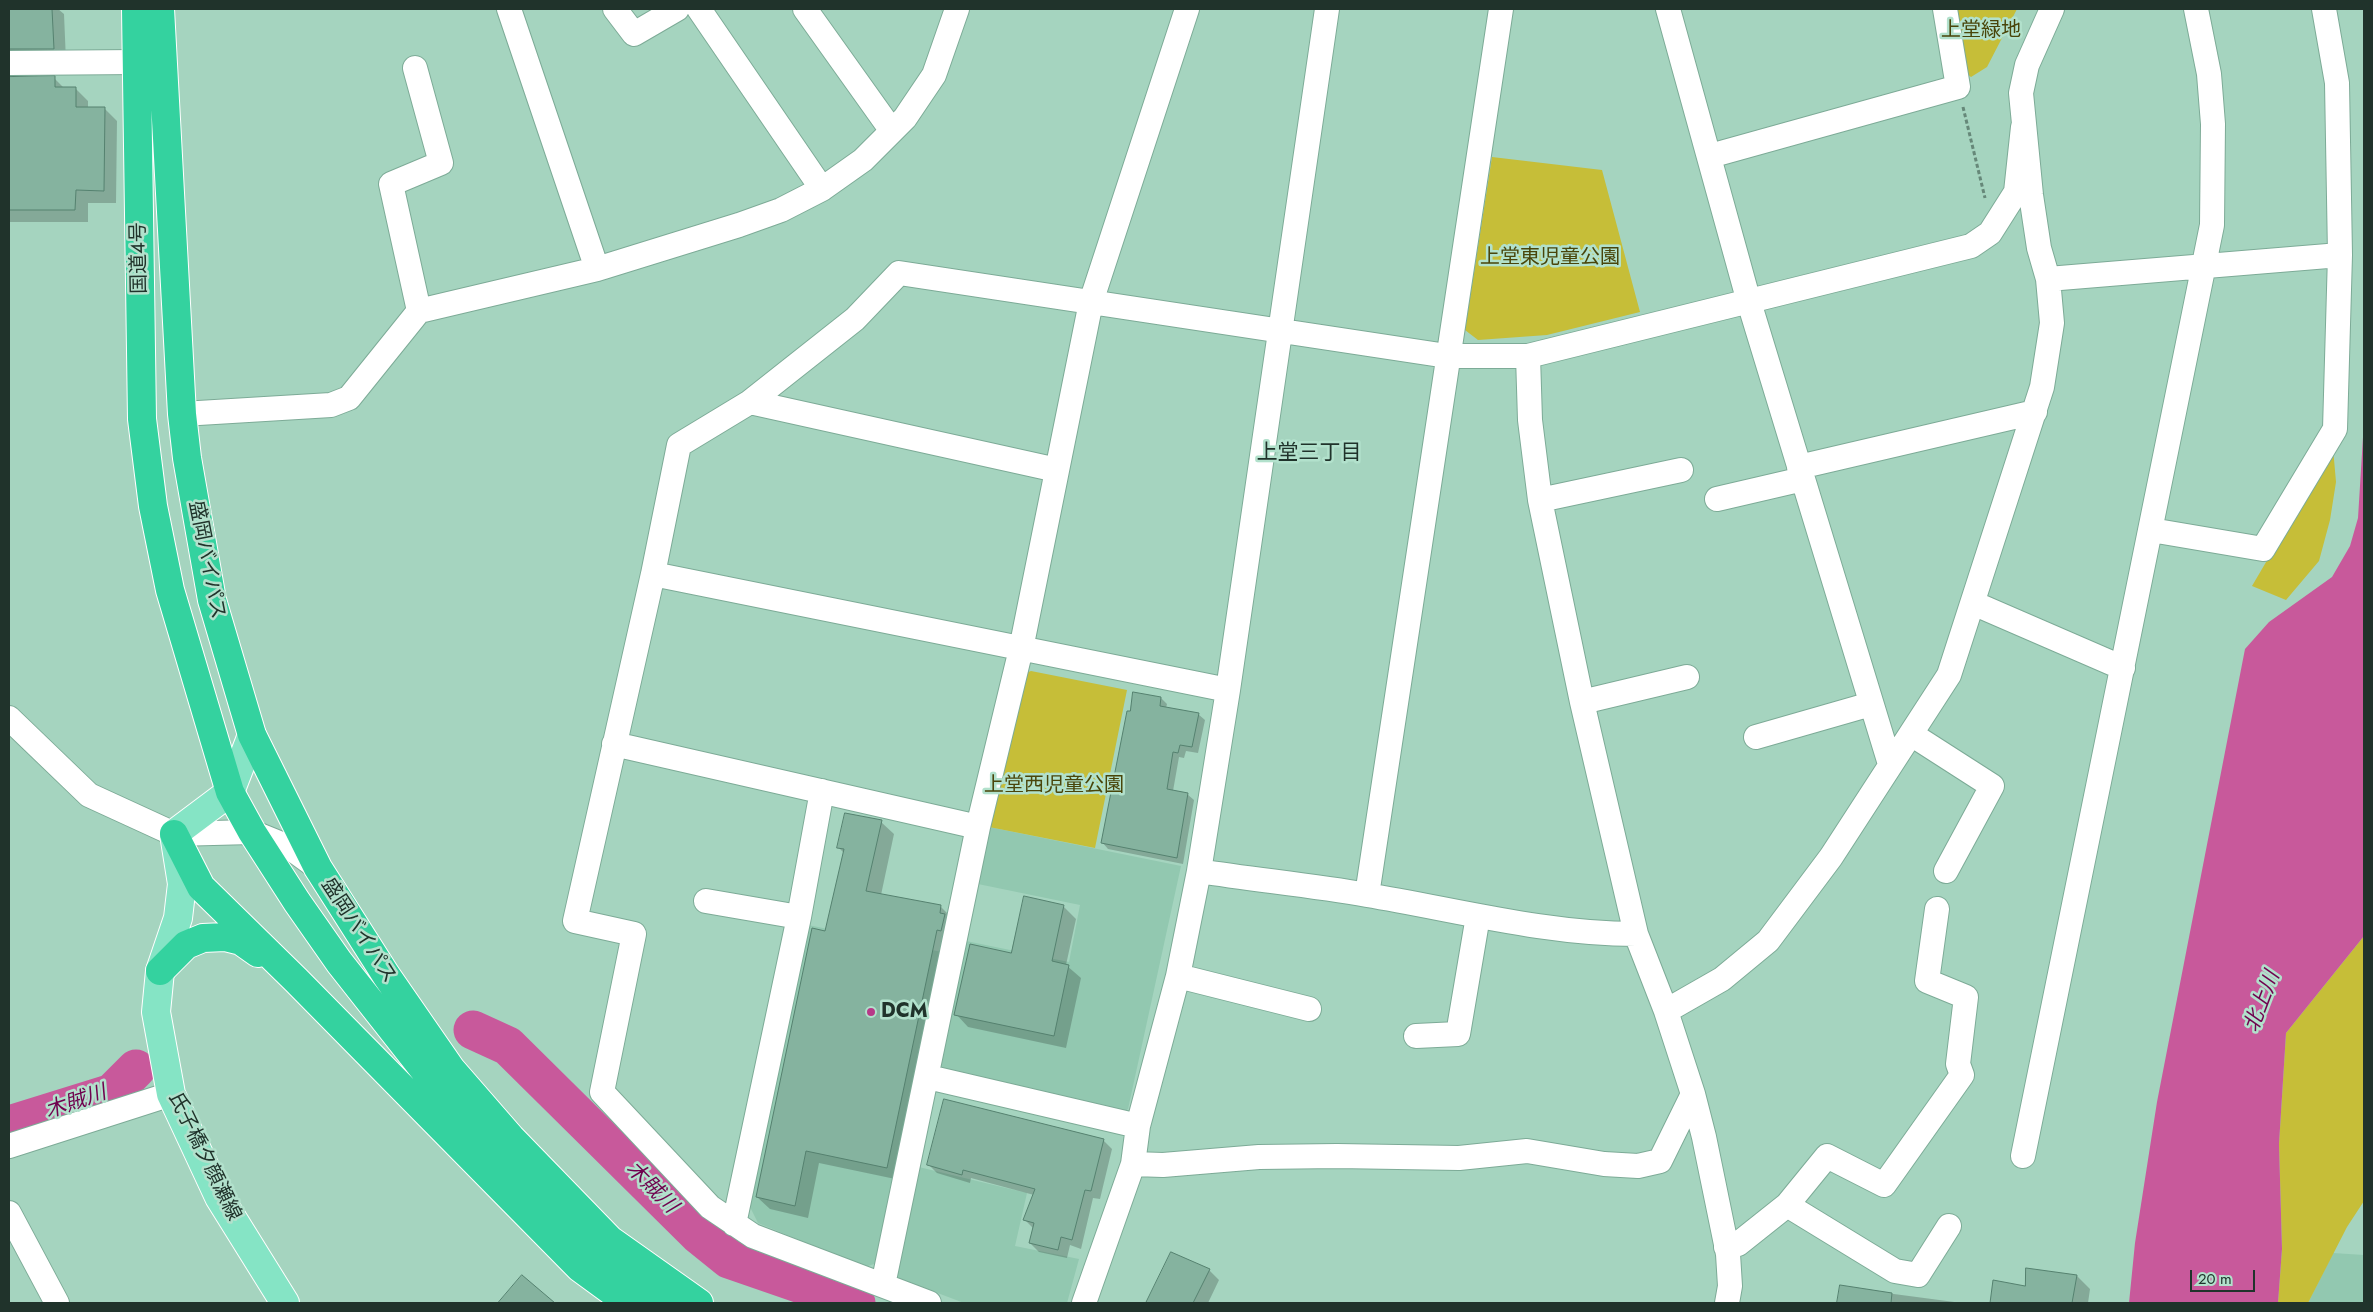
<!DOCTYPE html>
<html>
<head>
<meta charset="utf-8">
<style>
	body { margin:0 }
	#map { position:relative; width:2373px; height:1312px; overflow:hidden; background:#a5d4bf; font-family:Jost,sans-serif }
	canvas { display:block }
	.frame { position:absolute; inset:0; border:10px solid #20332b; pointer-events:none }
	.scale { position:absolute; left:2190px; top:1270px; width:65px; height:22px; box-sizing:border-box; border:2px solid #20332b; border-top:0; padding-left:6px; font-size:15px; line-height:18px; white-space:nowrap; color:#20332b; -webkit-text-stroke:4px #b2e1cc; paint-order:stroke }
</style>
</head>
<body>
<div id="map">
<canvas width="2373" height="1312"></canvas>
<div class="frame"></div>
<div class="scale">20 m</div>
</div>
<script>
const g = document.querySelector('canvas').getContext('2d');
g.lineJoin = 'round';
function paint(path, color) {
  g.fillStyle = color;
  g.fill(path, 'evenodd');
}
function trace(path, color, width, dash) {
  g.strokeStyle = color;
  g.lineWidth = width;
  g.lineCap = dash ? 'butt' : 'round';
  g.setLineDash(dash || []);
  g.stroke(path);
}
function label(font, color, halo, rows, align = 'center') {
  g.font = font + ' Jost,"Noto Sans JP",sans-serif';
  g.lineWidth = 5;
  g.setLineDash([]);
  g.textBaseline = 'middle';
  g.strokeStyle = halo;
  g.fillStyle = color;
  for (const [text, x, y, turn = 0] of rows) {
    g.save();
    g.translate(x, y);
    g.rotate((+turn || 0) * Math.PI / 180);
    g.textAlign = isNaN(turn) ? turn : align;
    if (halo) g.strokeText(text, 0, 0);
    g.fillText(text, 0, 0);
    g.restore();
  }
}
const built = new Path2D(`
	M989,827L1181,866L1128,1109L1125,1111L920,1065L898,1162L1027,1193L1015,1246L1079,1259L1067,1303H964L906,1281H901L896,1273L874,1264L865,1267L758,1223L750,1207L808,925L942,952L966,941L1069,962L1080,905L978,884Z
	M2333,1253L2364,1255V1303H2308Z`);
const green = new Path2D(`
	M1956,9H2017L1987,67L1971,77L1967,74Z
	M1492,157L1602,170L1640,312L1547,335L1478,340L1465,330Z
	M2333,448L2336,482L2330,520L2319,561L2286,600L2252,586Z
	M1031,671L1127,690L1095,848L989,827L1023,674Z
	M2364,936V1201L2347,1227L2308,1303H2278L2282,1249L2279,1144L2286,1033Z`);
const water = new Path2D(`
	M2364,421V936L2286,1033L2279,1144L2282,1249L2278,1303H2129L2135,1243L2157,1102L2245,649L2269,622L2332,577L2350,546L2358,518Z`);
const shadow = new Path2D(`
	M9,9H58L64,14L66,61L9,72Z
	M9,77L54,78L65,89H76L88,101V108H104L117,121L116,203H88V222H9Z
	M1161,698L1167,704L1166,708L1198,714L1205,720L1198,753L1186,751L1184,758L1179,757L1173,791L1187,794L1194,800L1183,864L1108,849L1102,842Z
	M881,822L894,834L881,895L940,906L953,919L900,1180L819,1163L808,1218L770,1209L757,1197L826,932L844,853L839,848Z
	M1063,906L1076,919L1066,965L1081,978L1066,1048L968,1027L956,1014L1012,954Z
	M1103,1140L1112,1149L1100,1199L1093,1198L1081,1249L1070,1245L1067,1258L1039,1252L1030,1243L1034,1229L1025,1220L1034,1195L971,1178L970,1183L937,1173L928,1164Z
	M1172,1254L1209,1270L1219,1280L1208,1303H1148Z
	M2077,1276L2090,1289L2088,1303H1991L1994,1281L2026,1288Z
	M522,1277L553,1303H499Z
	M1841,1287L1962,1303H1838Z`);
const river = new Path2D(`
	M473,1030L508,1046L698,1234L729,1259L856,1303
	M9,1125L112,1093L136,1069`);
const building = new Path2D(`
	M9,9H52L54,49H9Z
	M55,76V87H76V107H105L104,191L76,190L75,210H9V77Z
	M1133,692L1161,697L1160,706L1199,713L1192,747L1180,745L1178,753L1173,752L1167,789L1188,793L1177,858L1101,843L1127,711H1130Z
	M845,813L882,820L866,891L941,905L940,913L945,914L941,931L937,930L887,1168L806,1151L795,1206L756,1197L812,928L825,931L844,849L837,848Z
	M1024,896L1064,905L1052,961L1069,965L1054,1036L954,1015L970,944L1011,953Z
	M944,1099L1104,1139L1091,1191L1085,1190L1072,1240L1061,1237L1058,1250L1029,1243L1034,1223L1023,1220L1035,1189L963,1170L962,1175L927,1165Z
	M1171,1252L1210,1269L1193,1303H1146Z
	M2026,1268L2077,1275L2072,1303H1990L1993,1280L2025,1286Z
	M522,1275L555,1303H498Z
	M1840,1285L1892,1293L1891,1303H1837Z`);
const path = new Path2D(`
	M1963,107L1985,198`);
const minor = new Path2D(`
	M509,9L597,269
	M615,9L634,34L677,9
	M699,9L822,189
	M805,9L892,131
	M1668,9L1749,302L1890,764
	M9,63L138,62
	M415,68L441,163L391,184L419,311
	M1710,156L1958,87L1945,9
	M2048,279L2340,255L2337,83L2324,9
	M1528,356L1530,420L1540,500L1582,702L1636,934L1666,1011L1693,1094L1704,1137L1728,1254L1730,1286L1727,1303
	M750,402L1057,470
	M182,414L331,405L349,398L419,311L597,269L739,225L781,210L822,189L863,160L905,118L934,75L957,9
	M1799,467L2035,412
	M1717,499L1803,479
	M1540,500L1681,470
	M2151,530L2263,549L2335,429L2340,255
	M653,574L679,445L750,402L855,319L899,273L1447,356H1528L1971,246L1990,233L2016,192L2023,127
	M1973,603L2123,668
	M1582,702L1687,677
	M9,718L89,795L174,834L252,832L289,847L318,868
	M1911,734L1992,786L1946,871
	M1756,737L1871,704
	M614,744L978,827
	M1199,871C1255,880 1311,885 1367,895C1457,910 1546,934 1636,934
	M1367,895L1501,9
	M706,901L799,917
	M1178,976L1309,1009
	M1666,1011L1722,979L1768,941L1831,857L1949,675L2042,387L2052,323L2048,279L2039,248L2031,195L2021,93L2027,65L2052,9
	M1416,1036L1458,1034L1478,916
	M928,1077L1138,1126
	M9,1146L171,1094
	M2023,1156L2212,225L2213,124L2209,74L2196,9
	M1133,1164L1163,1165L1259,1157L1337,1156L1459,1158L1527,1151L1604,1164L1638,1166L1660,1161L1693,1094
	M1787,1205L1895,1271L1918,1275L1949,1226
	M9,1213L57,1303
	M734,1224L799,917L822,791
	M1726,1247L1738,1244L1787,1205L1827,1156L1884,1185L1962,1075L1958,1064L1966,997L1927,981L1937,909
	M883,1285L978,827L1021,649L1091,302L1187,9
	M929,1303L753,1236L710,1207L602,1092L634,934L575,921L653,574L1228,690
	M1084,1303L1133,1164L1138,1126L1178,976L1199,871L1228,690L1327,9`);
const major = new Path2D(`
	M252,735L230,792L174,834L182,884L178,918L160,971L156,1012L171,1094L219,1197L285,1303`);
const highway = new Path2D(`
	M136,9L142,419L153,506L170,590L230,792L252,832L297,902L339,962L443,1094L571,1233L659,1303
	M160,9L182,414L187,458L212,600L252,735L318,868L386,975L451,1069L511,1138L610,1240L699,1303
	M174,834L201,887L296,980L580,1268L628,1303
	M160,971L186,945L203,938L225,937L241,941L258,953`);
const markers = [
	[871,1012,5,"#b73988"]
];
const parkNames = [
	["上堂緑地",1981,31],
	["上堂東児童公園",1550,258],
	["上堂西児童公園",1054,786]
];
const streetNames = [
	["国道4号",140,258,-91],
	["盛岡バイパス",206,560,79],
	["盛岡バイパス",358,931,57],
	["氏子橋夕顔瀬線",204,1157,64]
];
const poiNames = [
	["DCM",881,1012]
];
const neighbourhoodNames = [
	["上堂三丁目",1309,454]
];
const waterNames = [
	["北上川",2263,1002,-69],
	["木賊川",76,1103,-19],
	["木賊川",651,1188,45]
];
paint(built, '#92c8b0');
paint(green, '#c6be38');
paint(water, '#c8599b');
paint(shadow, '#0003');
trace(river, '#c8599b', 39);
paint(building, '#85b39f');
trace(building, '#55816f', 1);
trace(minor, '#7dab97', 26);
trace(major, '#fff', 30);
trace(highway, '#fff', 30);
trace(path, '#668879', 3, [4, 2.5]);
trace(minor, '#fff', 24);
trace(major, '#85e4c5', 28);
trace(highway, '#34d29f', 28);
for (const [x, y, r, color] of markers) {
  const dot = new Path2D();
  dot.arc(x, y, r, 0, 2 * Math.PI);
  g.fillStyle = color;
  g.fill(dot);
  trace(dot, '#b2e1cc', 2);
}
label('20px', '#49450a', '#b2e1cc', parkNames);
label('20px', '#20332b', '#b2e1cc', streetNames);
label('bold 20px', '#20332b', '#b2e1cc', poiNames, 'left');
label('21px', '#20332b', '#b2e1cc', neighbourhoodNames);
label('italic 21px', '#70024e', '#b2e1cc', waterNames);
</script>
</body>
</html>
